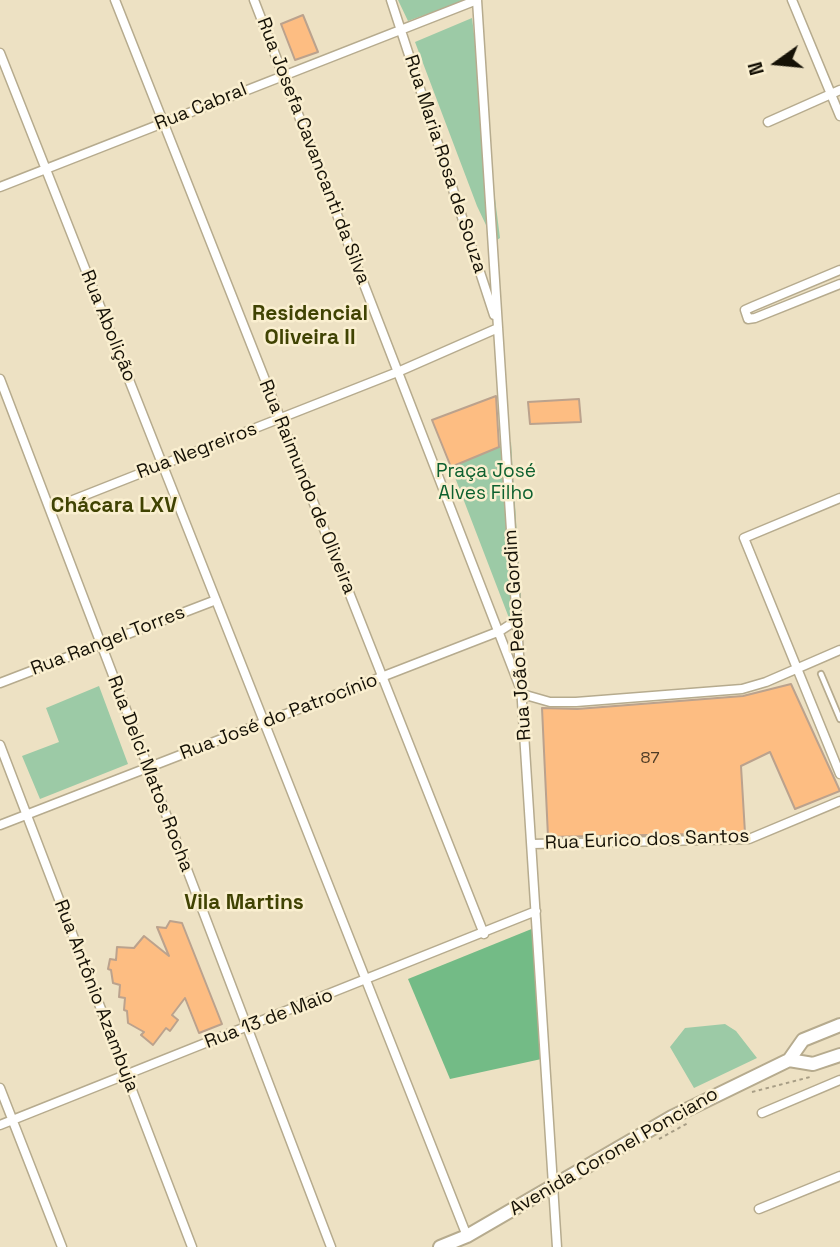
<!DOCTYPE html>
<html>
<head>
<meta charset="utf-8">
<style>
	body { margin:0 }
	#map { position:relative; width:840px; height:1247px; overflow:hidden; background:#ede1c3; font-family:"Space Grotesk",sans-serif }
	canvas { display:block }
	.north { position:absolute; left:742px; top:28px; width:70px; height:70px; -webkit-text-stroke:5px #faefd0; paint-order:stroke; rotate:255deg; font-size:19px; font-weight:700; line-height:28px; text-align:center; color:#151106 }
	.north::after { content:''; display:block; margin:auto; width:24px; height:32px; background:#151106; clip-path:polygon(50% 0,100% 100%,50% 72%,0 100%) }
</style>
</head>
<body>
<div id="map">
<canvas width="840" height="1247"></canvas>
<div class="north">N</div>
</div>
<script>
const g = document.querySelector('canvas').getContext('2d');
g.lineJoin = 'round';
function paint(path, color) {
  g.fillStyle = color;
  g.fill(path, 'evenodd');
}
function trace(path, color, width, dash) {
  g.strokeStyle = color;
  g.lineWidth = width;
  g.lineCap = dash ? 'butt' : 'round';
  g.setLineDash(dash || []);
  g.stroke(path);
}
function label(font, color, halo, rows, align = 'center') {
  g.font = font + ' "Space Grotesk",sans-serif';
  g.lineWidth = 5;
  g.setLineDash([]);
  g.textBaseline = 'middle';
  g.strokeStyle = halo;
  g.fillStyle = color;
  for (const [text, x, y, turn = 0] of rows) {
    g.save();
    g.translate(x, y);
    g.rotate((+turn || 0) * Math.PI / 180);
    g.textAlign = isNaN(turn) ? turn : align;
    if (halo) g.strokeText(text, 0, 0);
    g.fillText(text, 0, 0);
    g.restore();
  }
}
const green = new Path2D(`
	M398,0H466L408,21Z
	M472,18L500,238L494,242L477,206L415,42Z
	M511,442L522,614L509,618L451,467Z
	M99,686L128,764L40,799L22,756L59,742L46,708Z
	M725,1024L736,1031L757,1058L694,1088L670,1047L685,1028Z`);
const forest = new Path2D(`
	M534,928L546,1058L450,1079L408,979Z`);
const building = new Path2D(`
	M303,15L318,52L295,60L281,24Z
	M496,396L499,447L451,467L432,420Z
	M579,399L581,422L530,424L528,402Z
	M791,684L840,791L795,809L770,752L741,766L745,833L548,837L542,708L577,709L743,696Z
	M170,921L182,923L222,1024L199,1033L185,998L172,1015L178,1020L170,1031L166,1028L153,1045L141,1035L144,1032L128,1023L127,1011L124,1010L125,998L119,997L120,985L113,983L111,970L108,969L110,959L116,960L117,947L134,948L144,936L169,956L157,927L166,928Z`);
const path = new Path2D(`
	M752,1092L810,1077
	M659,1139L688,1123`);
const service = new Path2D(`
	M821,674L840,719`);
const minor = new Path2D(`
	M115,0L484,934
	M254,0L519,685
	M391,0L494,315
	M477,0L557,1247
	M792,0L840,116
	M0,53L467,1236
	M768,122L840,90
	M0,187L477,0
	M840,270L754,306L745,310L748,319L755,318L840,284
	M0,379L331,1247
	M840,498L744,538L840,774
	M50,509L400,371L498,328
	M0,683L216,600
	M522,694L550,702H576L742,689L766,682L840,650
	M0,745L192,1247
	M0,825L500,631L517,620
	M532,844L749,839L840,801
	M0,1088L62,1247
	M762,1113L840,1080
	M0,1125L536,911
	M759,1209L840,1176`);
const primary = new Path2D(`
	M789,1060L813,1064L840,1055
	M440,1247L467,1236L672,1117L789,1060L803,1040L840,1025`);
const numberNames = [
	["87",650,759]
];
const streetNames = [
	["Rua Cabral",201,107,-22],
	["Rua Josefa Cavancanti da Silva",313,151,69],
	["Rua Maria Rosa de Souza",445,164,72],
	["Rua Abolição",108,326,68],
	["Rua Negreiros",197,451,-21],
	["Rua Raimundo de Oliveira",307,487,68],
	["Rua João Pedro Gordim",518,635,-94],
	["Rua Rangel Torres",108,641,-21],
	["Rua José do Patrocínio",279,717,-21],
	["Rua Delci Matos Rocha",150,774,69],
	["Rua Eurico dos Santos",647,840,-2],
	["Rua Antônio Azambuja",96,996,69],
	["Rua 13 de Maio",269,1019,-21],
	["Avenida Coronel Ponciano",614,1152,-30]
];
const parkNames = [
	["Praça José",486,472],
	["Alves Filho",486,494]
];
const neighbourhoodNames = [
	["Residencial",310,314],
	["Oliveira II",310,338],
	["Chácara LXV",114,506],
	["Vila Martins",244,903]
];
paint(green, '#9ccaa6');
paint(forest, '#73bb86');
paint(building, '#fdbd82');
trace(building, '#bba28d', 2);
trace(service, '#b6ab8e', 8);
trace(minor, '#b6ab8e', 11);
trace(primary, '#b6ab8e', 16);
trace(path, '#a79d85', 2, [3.5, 3.5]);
trace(service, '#fff', 4.5);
trace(minor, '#fff', 8);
trace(primary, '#fff', 12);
label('16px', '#4f3c25', null, numberNames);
label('19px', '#151106', '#faefd0', streetNames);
label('19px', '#0d602f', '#faefd0', parkNames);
label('bold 21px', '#404303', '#faefd0', neighbourhoodNames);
</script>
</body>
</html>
